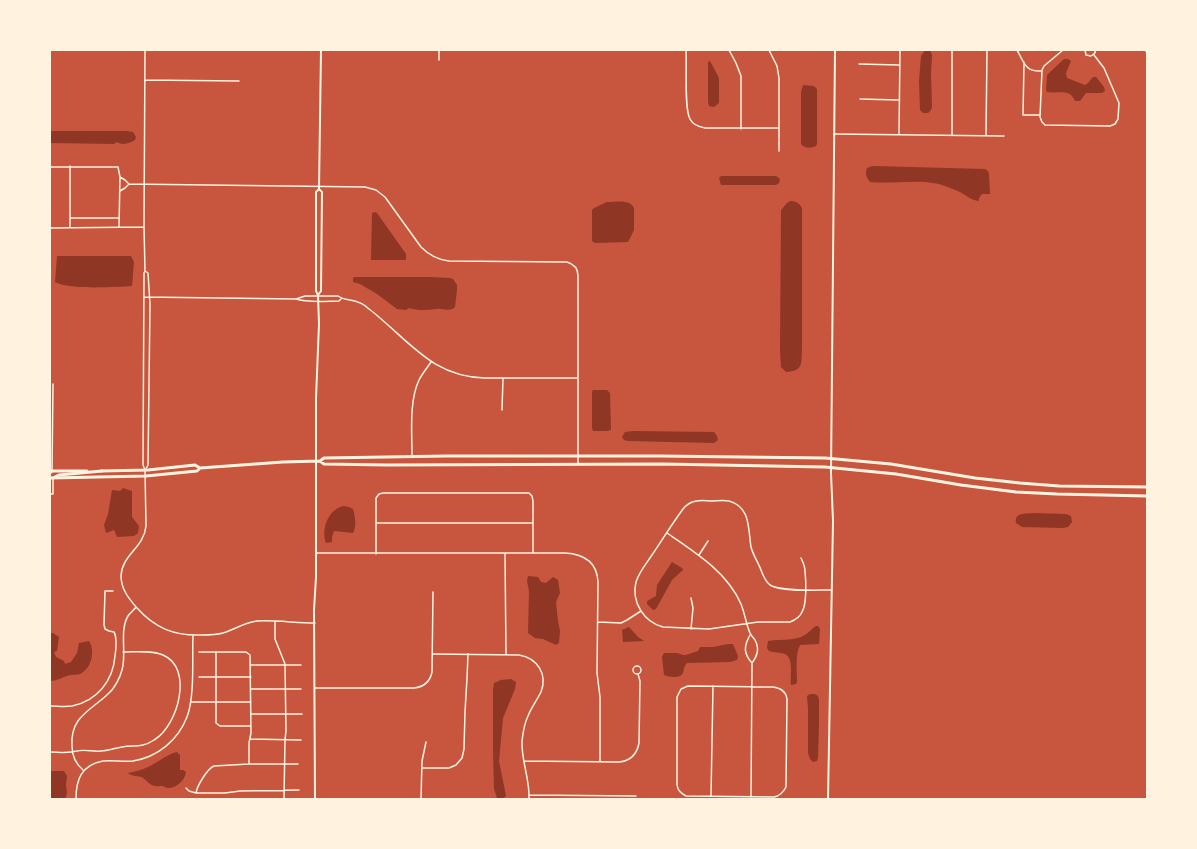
<!DOCTYPE html>
<html>
<head>
<meta charset="utf-8">
<style>
	body { margin:0 }
	#map { position:relative; width:1197px; height:849px; overflow:hidden; background:#c8553d; font-family:"PT Sans",sans-serif }
	canvas { display:block }
	.frame { position:absolute; inset:0; border:51px solid #fff3e0; pointer-events:none }
</style>
</head>
<body>
<div id="map">
<canvas width="1197" height="849"></canvas>
<div class="frame"></div>
</div>
<script>
const g = document.querySelector('canvas').getContext('2d');
g.lineJoin = 'round';
function paint(path, color) {
  g.fillStyle = color;
  g.fill(path, 'evenodd');
}
function trace(path, color, width, dash) {
  g.strokeStyle = color;
  g.lineWidth = width;
  g.lineCap = dash ? 'butt' : 'round';
  g.setLineDash(dash || []);
  g.stroke(path);
}
const water = new Path2D(`
	M925,50H930L932,55L931,74L932,107L931,110L928,113H923L920,110L919,81L921,56Z
	M1064,59H1068L1071,61L1066,73L1067,78L1085,85L1088,83L1093,77H1096L1104,87L1105,91L1102,93H1086L1080,101H1075C1070,88 1058,94 1047,92L1046,90L1047,75Z
	M710,61L719,78V103L714,107L709,106L708,102V62Z
	M803,85L814,86L817,89V144L816,146C811,148 805,149 801,144V92Z
	M50,131H127L133,132L136,137L135,140C130,143 123,146 117,142L114,144L50,143Z
	M872,166L985,169L988,171L989,174L990,194H982L979,198V201C971,200 967,196 960,192C953,189 946,186 939,184C917,179 893,184 870,182C866,177 865,174 867,168Z
	M721,176H776L780,179L779,183L776,185H721L719,178Z
	M790,201C796,201 799,203 802,208V349C801,363 804,371 786,372L781,367L780,350L781,210L787,203Z
	M607,202C616,202 630,199 634,208V230L628,242L595,243L592,241V210L594,208Z
	M375,212L377,213L406,254V259L405,260H371L372,213Z
	M57,256H131L134,262L132,286C115,287 69,290 55,282Z
	M355,277H430L450,278L453,279L457,285V290L455,307C454,308 453,309 452,309C447,311 441,308 436,309C427,310 418,311 409,308L406,310L397,309L377,294L360,284L353,282V278Z
	M593,390H607L610,393L611,430L607,431H593L592,428V392Z
	M633,431L714,432L717,436L718,440L714,443L628,441L624,440L622,437L625,432Z
	M123,488L132,491V517L139,526L138,533L134,536L117,537L114,530L106,533L104,525L108,514L112,490L120,491Z
	M343,506L349,507L353,509C355,516 357,526 353,533L334,531L332,537V542L326,543C321,529 328,510 343,506Z
	M1034,513L1066,514L1071,516L1072,522L1068,527L1063,528L1022,527L1016,523C1014,512 1025,514 1034,513Z
	M672,562L682,568L683,570L672,580L656,609L653,610L647,604V601L656,596L657,585Z
	M528,576L538,577L541,582L546,583L553,577L558,580L560,593L556,602L558,621L560,631L559,643L556,645L543,639L535,638L528,633L529,591L527,581Z
	M816,626H818L820,629L819,644L800,645C795,654 797,672 797,682L796,684L791,685C790,677 794,658 785,654C780,652 774,653 769,651L767,648L768,641C779,639 790,641 801,637C807,635 811,629 816,626Z
	M629,627L638,637L644,641L623,642L622,630Z
	M50,633H53L59,637L57,651L54,652L56,657L64,661L65,664L71,662L77,653L79,643L89,641C95,650 92,666 83,672C79,676 76,674 71,675C64,676 58,681 50,681Z
	M728,644H733L738,656L737,660L730,662L687,663C684,666 684,669 683,673C680,679 669,677 664,675L662,657L664,653H677L683,655H686L698,651L700,647H713Z
	M511,679L516,682L515,689L503,718L499,761L506,796L502,799L497,798L494,789L493,751V689L494,683L501,680Z
	M810,694H815L818,696L819,700V725L818,758L817,761L813,762L810,759L808,753V709L807,696Z
	M177,752L180,755V770H183L186,772C185,780 177,788 168,788C166,788 164,786 162,786C158,786 154,787 150,784C147,782 145,779 143,778C138,775 132,777 128,773C139,771 148,768 157,762C164,758 169,754 177,752Z
	M50,771H64L67,776L66,785L67,793L65,799H50Z`);
const minor = new Path2D(`
	M145,50L144,226L145,271L144,273L143,465L145,470L146,526C144,548 122,554 121,576C121,589 129,599 137,608C155,628 174,636 201,635C208,635 216,635 223,633C234,630 245,622 257,621C276,620 296,623 315,623
	M686,50C687,65 684,109 690,119C693,125 699,127 705,128H779
	M729,50L736,63L741,76V129
	M769,50L777,66L779,78V151
	M1017,50C1024,62 1025,72 1041,71
	M1063,50L1044,66L1042,70L1040,117L1042,122L1045,125L1110,126L1115,124L1118,119L1119,103L1104,68L1094,55
	M1085,50L1086,55L1091,56L1095,53V50
	M439,60V50
	M1024,62L1023,115H1040
	M859,64L899,65
	M145,80L239,81
	M860,99L898,100
	M834,134L1004,136
	M899,134L900,50
	M952,134V50
	M986,135L987,50
	M50,167H118L120,177L119,227
	M120,177L125,180L129,184L365,187L376,190L385,197L421,247C429,255 438,260 449,261L567,262C574,264 578,268 578,276V464
	M120,191L125,188L129,184
	M70,218H119
	M50,228L144,227
	M70,228V166
	M145,271L148,273L150,304L148,465L146,469
	M144,297L296,299C307,303 327,301 339,301L341,299
	M296,299L305,296H338C342,299 345,299 350,300C357,301 364,304 369,309C376,314 382,320 388,325C419,353 441,377 485,378H577
	M502,410L503,378
	M412,455C412,433 409,401 419,380C422,374 427,368 431,362
	M52,471L53,384
	M50,494H53V478
	M377,523H533
	M667,533C695,552 727,572 741,604C745,614 746,624 750,633C751,636 754,638 755,640C760,649 757,656 752,663L751,797
	M317,553H565C584,554 597,562 598,582L597,673L600,697V761
	M505,553L506,655
	M376,554V498L379,494L383,493H529L532,496L533,501V552
	M699,555L708,541
	M801,558C803,562 805,566 805,571C806,580 807,604 802,612C800,617 795,620 790,622H758L709,629L663,627C644,622 631,602 636,582C639,572 646,564 652,555C662,540 672,524 683,509C690,500 699,500 711,501C716,501 723,500 729,501C751,507 748,529 751,547C753,555 758,562 761,570C763,575 765,581 770,585C781,592 817,590 831,590
	M691,598L693,608L691,629
	M275,622V639L285,664L286,731L285,740L284,799
	M598,622L621,623L627,620L641,611
	M750,635C744,646 743,653 752,663
	M199,652H246L250,655L251,733L249,743V764
	M216,652V723L220,726H250
	M433,654L519,655C537,658 548,674 541,692C537,700 531,708 528,716C524,724 523,732 522,741C521,760 530,779 529,799
	M251,665H301
	M633 670a4 4 0 1 1 8 0a4 4 0 1 1-8 0Z
	M199,677H251
	M688,686L773,687C781,688 786,691 787,699L786,787C783,793 780,796 774,797L686,796C681,793 678,791 677,785V697L681,689Z
	M315,688H414C423,687 430,682 432,672L433,592
	M251,689H301
	M191,702H251
	M50,706C57,706 65,707 72,706C97,701 113,681 115,656C116,650 117,637 114,632L109,631L105,629L104,625L105,591H113
	M251,714H302
	M250,739L301,740
	M50,752C57,752 64,753 71,752C73,752 75,751 77,751C85,749 93,752 101,751C108,751 115,748 122,747C135,745 142,748 154,740C178,726 194,668 163,655C151,650 136,652 123,652
	M524,761L619,762C630,761 637,754 639,743L640,681L638,674
	M422,768H449L456,765L462,758L464,749L465,712L467,678L468,654
	M83,770C76,764 72,756 72,746C70,717 90,711 108,694C114,689 120,678 122,670C127,654 119,631 128,616C130,613 134,610 136,607
	M186,788L189,791L196,793H225L240,791L299,790
	M196,793C197,786 207,769 214,766L249,764H298
	M529,795L636,796
	M711,796L713,686
	M76,799C76,780 81,765 103,761C113,760 123,762 133,761C158,757 178,740 187,717C195,696 192,658 193,635
	M421,799L422,761L426,742`);
const tertiary = new Path2D(`
	M318,295L321,291L322,192L319,189L321,50
	M315,799L314,610L316,577V398L319,324L318,295L316,291V192L319,189
	M828,799L833,521L831,473L835,50`);
const secondary = new Path2D(`
	M1146,50L1147,52`);
const primary = new Path2D(`
	M320,461L324,458L446,456H660L825,458L891,464L975,478L1020,483L1059,486L1147,487
	M51,471H87
	M101,471L148,470L195,465L200,468L283,462L320,461L324,464L387,465L663,464L825,467L896,474L961,485L1016,492L1057,494L1147,496
	M50,478L146,476L197,471L200,468`);
const motorway = new Path2D(`
	M50,473L52,471
	M53,478L59,475L102,471`);
paint(water, '#8f3625');
trace(minor, '#fff3e0', 1.5);
trace(tertiary, '#fff3e0', 2);
trace(secondary, '#fff3e0', 2.5);
trace(primary, '#fff3e0', 3);
trace(motorway, '#fff3e0', 3);
</script>
</body>
</html>
